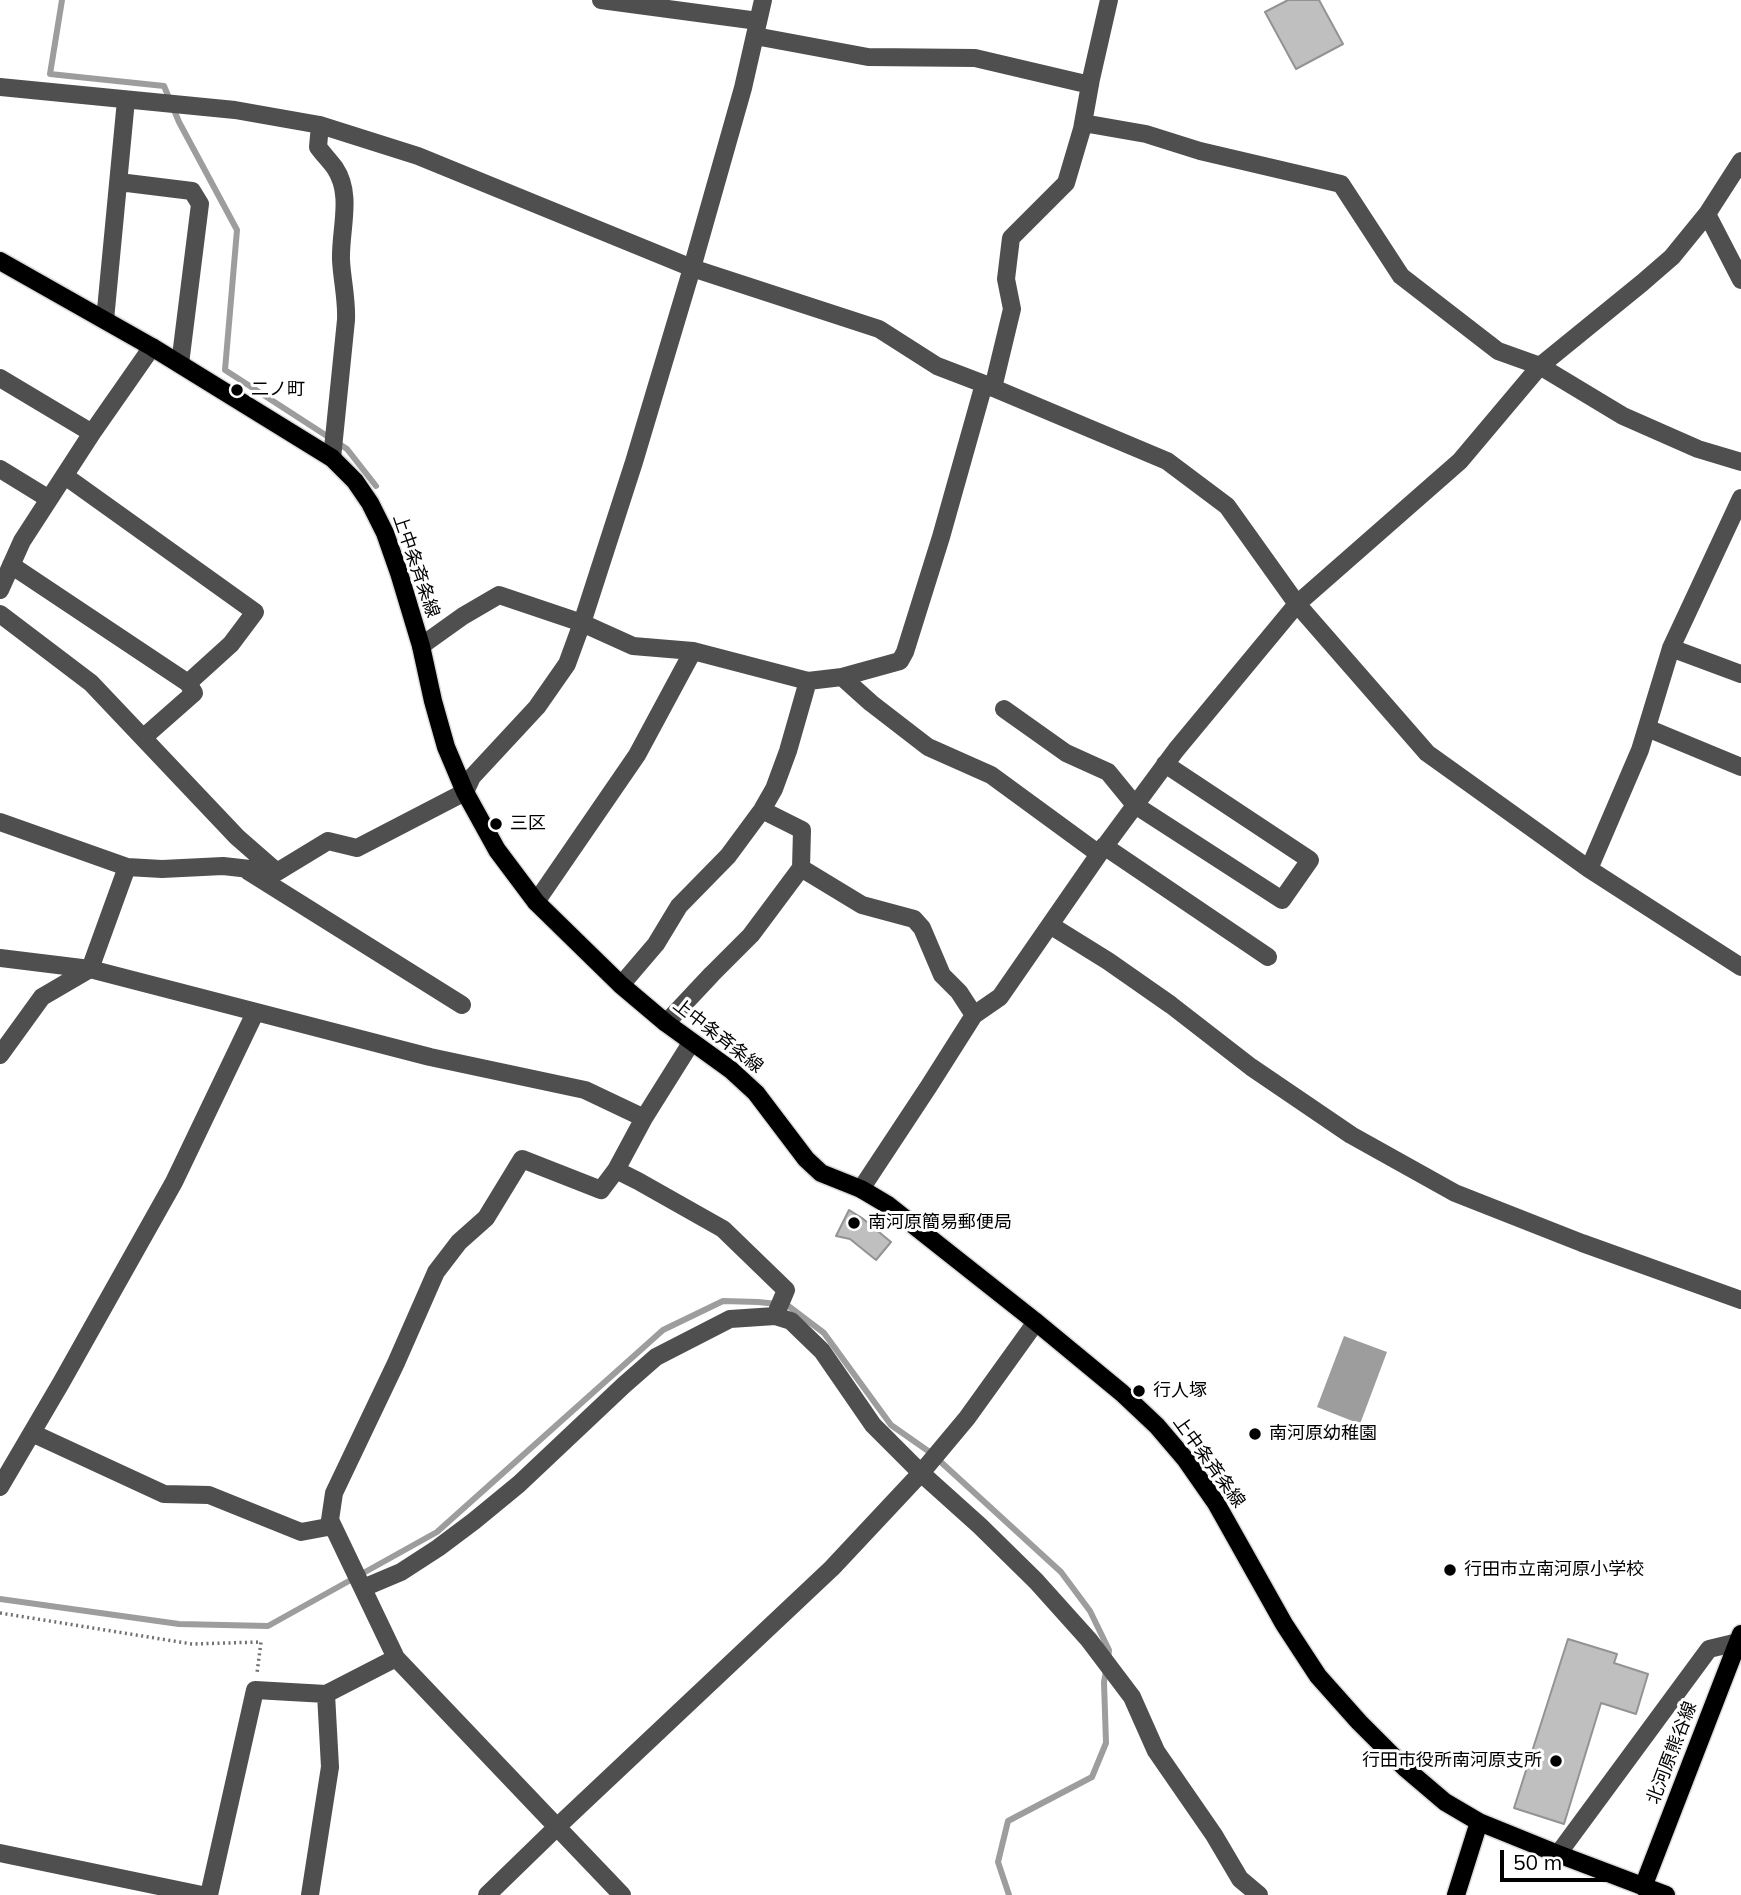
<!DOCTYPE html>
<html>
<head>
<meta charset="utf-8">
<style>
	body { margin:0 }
	#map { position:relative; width:1741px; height:1895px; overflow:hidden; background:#fff; font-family:Mulish,sans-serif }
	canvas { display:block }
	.scale { position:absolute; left:1500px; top:1850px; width:152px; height:32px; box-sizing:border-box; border:4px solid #000; border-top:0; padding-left:9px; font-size:21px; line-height:24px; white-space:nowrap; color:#000; -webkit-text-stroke:5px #fff; paint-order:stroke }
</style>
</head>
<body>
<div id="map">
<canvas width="1741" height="1895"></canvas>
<div class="scale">50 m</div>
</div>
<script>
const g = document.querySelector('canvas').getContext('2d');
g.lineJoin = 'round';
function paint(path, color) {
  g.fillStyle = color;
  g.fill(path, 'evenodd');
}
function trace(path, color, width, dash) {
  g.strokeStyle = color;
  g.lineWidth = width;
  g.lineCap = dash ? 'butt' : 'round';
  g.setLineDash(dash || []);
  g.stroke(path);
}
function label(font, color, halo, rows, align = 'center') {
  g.font = font + ' Mulish,"Noto Sans JP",sans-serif';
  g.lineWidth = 6;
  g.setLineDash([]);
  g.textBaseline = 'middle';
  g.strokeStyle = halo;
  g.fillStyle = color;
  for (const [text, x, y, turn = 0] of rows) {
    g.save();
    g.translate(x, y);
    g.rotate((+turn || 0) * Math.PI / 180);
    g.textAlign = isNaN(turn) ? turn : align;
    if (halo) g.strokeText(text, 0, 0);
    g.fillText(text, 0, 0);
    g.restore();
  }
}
const water = new Path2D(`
	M1344,1336L1387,1352L1360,1424L1317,1407Z`);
const stream = new Path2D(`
	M62,0L50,74L164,86L179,122L237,230L225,370L347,449L376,486
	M0,1599L179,1624L268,1626L437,1532L663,1330L723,1301L758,1302L787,1305L824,1333L891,1425L931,1453L1061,1572L1090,1611L1109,1650L1108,1660
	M1009,1895L998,1862L1008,1821L1092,1777L1106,1743L1104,1682L1106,1671`);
const building = new Path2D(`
	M1288,0H1319L1343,44L1296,69L1265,12Z
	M849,1210L862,1218L891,1242L876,1260L850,1239L836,1236Z
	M1568,1639L1617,1654L1614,1663L1648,1674L1636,1714L1601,1703L1564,1824L1514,1808Z`);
const path = new Path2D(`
	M0,1613L192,1644L261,1642L257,1673`);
const minor = new Path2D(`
	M601,0L758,21
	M755,36L868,57L975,58L1090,85
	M0,87L235,110L320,125L418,156L692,268L879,329L937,366L984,384L1167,461L1227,506L1297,604L1176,750L1099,854L1000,997L974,1015L929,1086L861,1189
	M1083,123L1146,134L1200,151L1341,184L1401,276L1498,351L1540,366L1623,416L1698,449L1741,462
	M320,125L318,147C323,154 330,161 335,168C353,195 340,229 341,260C342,280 347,299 346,320L332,458
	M1741,161L1707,214L1672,257L1642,283L1540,366L1460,461L1297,604L1427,753L1589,869L1741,967
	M119,182L192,191L200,204L180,364
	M1707,214L1741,280
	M105,320L126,100
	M0,378L92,433
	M993,388L1012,309L1006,279L1011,238L1066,183L1082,129L1091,79L1109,0
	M0,469L49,499
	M11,565L188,683L231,644L255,612L65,476
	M0,590L22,541L92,433L152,347
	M0,614L91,683L237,837L277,872
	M421,646L463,616L499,595L582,623L633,646L693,651L808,681L842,677L900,661L905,652L941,537L984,384
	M1671,648L1741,674
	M842,677L871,703L928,747L991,775L1099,854
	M1004,709L1066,753L1108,772L1135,805L1282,900L1310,860L1165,764
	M1647,728L1741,767
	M144,737L194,693L188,683
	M0,822L127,867
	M1104,846L1268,957
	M801,868L862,905L914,919L922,928L942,975L959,992L974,1015
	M1589,869L1640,750L1671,648L1741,498
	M248,871L462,1005
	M536,902L637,755L693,651
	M1050,925L1108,961L1171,1005L1251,1067L1351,1135L1455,1193L1582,1243L1741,1300
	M0,958L90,969L430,1057L585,1090L644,1118
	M621,985L656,944L679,906L728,856L762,810L774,789L788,751L808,681
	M666,1023L712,974L751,935L801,868L802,830L762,810
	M0,1055L42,997L90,969L127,867L162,869L223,866L277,872L328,841L357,848L465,792L472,777L537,707L567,664L582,623L634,462L692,268L743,88L763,0
	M616,1170L638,1181L723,1229L786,1290L775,1316
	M32,1433L164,1494L209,1495L301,1532L333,1526
	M0,1487L61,1383L174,1182L255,1013
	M363,1588L401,1572L438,1548L474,1521L519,1484L624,1385L656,1357L730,1319L775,1316L791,1321L822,1351L873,1425L921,1473L980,1526L1036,1581L1089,1640L1132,1697L1156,1751L1214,1835L1240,1879L1259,1895
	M396,1658L330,1520L334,1493L396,1363L436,1272L459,1242L486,1218L522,1159L601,1190L616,1170L644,1118L691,1043
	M0,1853L202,1895
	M1558,1854L1709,1649L1738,1642
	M209,1895L255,1690L326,1694L396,1658L557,1827L832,1568L921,1473L967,1418L1036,1322
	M310,1895L330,1767L326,1694
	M487,1895L557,1827L622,1895`);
const major = new Path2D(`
	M0,261L152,347L332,458L355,481L370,503L385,533L399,573L421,646L433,701L446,747L465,792L497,850L536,902L621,985L666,1023L731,1070L756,1093L806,1159L821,1173L861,1189L888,1205L1036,1322L1122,1393L1157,1426L1186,1460L1216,1503L1284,1624L1318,1676L1359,1722L1405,1768L1445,1802L1479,1822L1558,1854L1666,1895
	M1643,1887L1741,1634
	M1456,1895L1479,1822`);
const markers = [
	[237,390,7,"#000"],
	[496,824,7,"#000"],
	[854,1223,7,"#000"],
	[1139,1391,7,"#000"],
	[1255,1434,7,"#000"],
	[1450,1570,7,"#000"],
	[1556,1761,7,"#000"]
];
const poiNames = [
	["二ノ町",251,390],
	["三区",510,824],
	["南河原簡易郵便局",868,1223],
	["行人塚",1153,1391],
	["南河原幼稚園",1269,1434],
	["行田市立南河原小学校",1464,1570],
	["行田市役所南河原支所",1542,1761,"right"]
];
const streetNames = [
	["上中条斉条線",416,566,71],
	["上中条斉条線",718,1036,38],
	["上中条斉条線",1209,1462,54],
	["北河原熊谷線",1672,1753,-69]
];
paint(water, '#9d9d9d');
trace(stream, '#9d9d9d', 6);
paint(building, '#bfbfbf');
trace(building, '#939393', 2);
trace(major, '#dbdbdb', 21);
trace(path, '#717171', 3.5, [2, 3.5]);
trace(minor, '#4f4f4f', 18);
trace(major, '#000', 18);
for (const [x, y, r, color] of markers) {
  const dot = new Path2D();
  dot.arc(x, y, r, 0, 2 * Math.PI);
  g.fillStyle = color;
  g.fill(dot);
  trace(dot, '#fff', 2.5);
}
label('18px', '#000', '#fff', poiNames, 'left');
label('18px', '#000', '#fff', streetNames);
</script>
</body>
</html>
